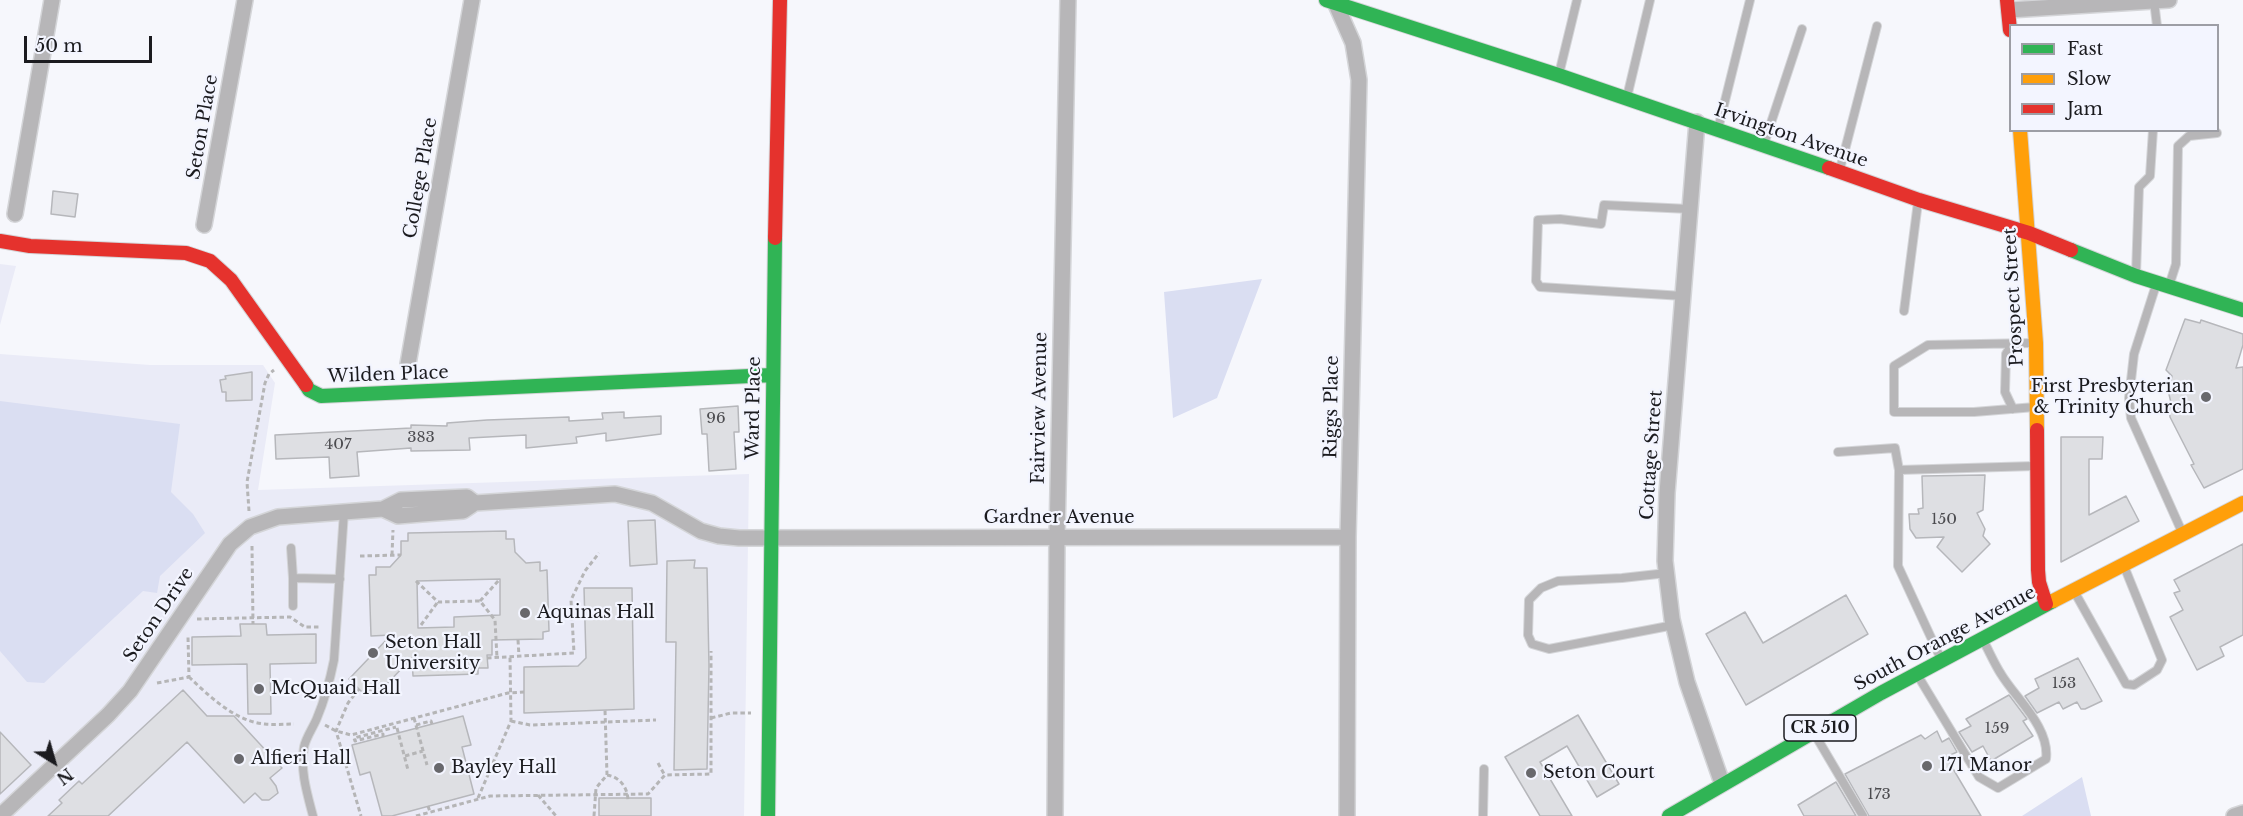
<!DOCTYPE html>
<html>
<head>
<meta charset="utf-8">
<style>
	body { margin:0 }
	#map { position:relative; width:2243px; height:816px; overflow:hidden; background:#f6f7fc; font-family:"Libre Baskerville",serif }
	canvas { display:block }
	.legend { position:absolute; left:2009px; top:24px; width:210px; height:108px; box-sizing:border-box; background:#f3f5ff; border:2px solid #9d9ea5; margin:0; padding:8px 10px; list-style:none; font-size:18px; color:#1b1b1f }
	.legend li { display:flex; align-items:center; gap:12px; height:30px }
	.legend b { width:30px; border:2px solid #9d9ea5 }
	.north { position:absolute; left:24px; top:732px; width:60px; height:60px; -webkit-text-stroke:4px #f3f5ff; paint-order:stroke; rotate:143deg; font-size:16px; font-weight:700; line-height:24px; text-align:center; color:#1b1b1f }
	.north::after { content:''; display:block; margin:auto; width:21px; height:27px; background:#1b1b1f; clip-path:polygon(50% 0,100% 100%,50% 72%,0 100%) }
	.scale { position:absolute; left:24px; top:36px; width:128px; height:27px; box-sizing:border-box; border:3px solid #1b1b1f; border-top:0; padding-left:8px; font-size:18px; line-height:21px; white-space:nowrap; color:#1b1b1f; -webkit-text-stroke:4px #f3f5ff; paint-order:stroke }
</style>
</head>
<body>
<div id="map">
<canvas width="2243" height="816"></canvas>
<ul class="legend">
<li><b style="height:8px;background:#30b455"></b>Fast</li>
<li><b style="height:8px;background:#ff9f0a"></b>Slow</li>
<li><b style="height:8px;background:#e5322d"></b>Jam</li>
</ul>
<div class="north">N</div>
<div class="scale">50 m</div>
</div>
<script>
const g = document.querySelector('canvas').getContext('2d');
g.lineJoin = 'round';
function paint(path, color) {
  g.fillStyle = color;
  g.fill(path, 'evenodd');
}
function trace(path, color, width, dash) {
  g.strokeStyle = color;
  g.lineWidth = width;
  g.lineCap = dash ? 'butt' : 'round';
  g.setLineDash(dash || []);
  g.stroke(path);
}
function label(font, color, halo, rows, align = 'center') {
  g.font = font + ' "Libre Baskerville",serif';
  g.lineWidth = 4.5;
  g.setLineDash([]);
  g.textBaseline = 'middle';
  g.strokeStyle = halo;
  g.fillStyle = color;
  for (const [text, x, y, turn = 0] of rows) {
    g.save();
    g.translate(x, y);
    g.rotate((+turn || 0) * Math.PI / 180);
    g.textAlign = isNaN(turn) ? turn : align;
    if (halo) g.strokeText(text, 0, 0);
    g.fillText(text, 0, 0);
    g.restore();
  }
}
const built = new Path2D(`
	M0,264L16,266L0,325Z
	M0,354L150,365H263L275,383L258,490L749,474L744,816H0Z`);
const green = new Path2D(`
	M1262,279L1217,398L1173,418L1164,292Z
	M0,401L180,424L171,492L193,514L205,533L160,576L157,593L143,591L44,683L27,682L0,651Z
	M2082,777L2091,816H2022Z`);
const building = new Path2D(`
	M53,191L78,194L75,217L51,214Z
	M2185,319L2200,323L2201,320L2243,334V345L2236,368L2243,367V469L2204,488L2191,465L2194,464L2170,417L2169,408L2172,407L2168,390L2172,376L2166,370Z
	M252,372V400L226,401V392H222L220,380L226,379L225,376Z
	M738,406L739,432H734L736,469L709,471L707,434H702L700,409Z
	M624,412V418L661,416V434L606,441V433L576,437L577,443L526,448V435L469,438L470,450L411,451V448L357,452L359,476L330,478L329,457L276,459L275,435L411,428V425L447,426V423L487,420L569,417V421L603,419L602,413Z
	M2061,437H2103L2102,459H2089V515L2126,496L2139,521L2061,562Z
	M1985,475L1983,510L1977,513L1985,529L1983,536L1990,544L1962,572L1937,547L1944,537L1916,538L1910,529L1909,514H1919L1918,509L1923,508L1922,476Z
	M655,520L657,564L630,566L628,521Z
	M506,531V539H514L515,552L526,563L540,562V571L547,570L549,631L543,632V639L492,640V655H487L488,668H478V674L413,676L412,658L376,695L370,690L365,695L349,679L391,635L371,636L369,575H376V567H390L401,555V541H408V533ZM500,579V615L454,617V627L418,628L417,581Z
	M2243,544V635L2220,647L2224,656L2197,670L2170,617L2183,610L2174,593L2180,591L2174,580Z
	M695,560L694,568H707L709,666L707,769L674,770L676,642H666L667,561Z
	M584,588H632L634,709L524,713V667L578,666L586,658Z
	M1846,595L1868,634L1746,705L1706,634L1745,612L1763,643Z
	M240,624H266L267,635L316,634V663L270,664L271,714H248L247,664L192,665V637L241,636Z
	M2078,658L2102,701L2085,709H2081L2077,702L2063,709L2059,702L2037,713L2025,696L2039,688L2035,679Z
	M183,690L207,716H234L282,768L270,778L276,786L278,793L269,800H262L255,793L244,803L187,742L108,816H48L62,803L59,800L79,781L82,784Z
	M2009,695L2027,719L2023,721L2033,736L1991,761L1983,746L1972,752L1959,732L1971,726L1966,719Z
	M1578,715L1619,784L1597,797L1567,746L1540,762L1572,816H1540L1505,757Z
	M463,716L471,745L462,747L474,794L392,816H382L370,772L360,775L352,745Z
	M1937,731L1942,742L1949,738L1957,752L1946,757L1981,816H1869L1845,774L1921,735L1925,739Z
	M0,732L31,765L0,794Z
	M1836,782L1856,816H1804L1798,805Z
	M599,798H651V816H599Z`);
const path = new Path2D(`
	M249,511L247,482L265,383L269,374L274,370
	M252,546L253,624
	M392,555L393,530
	M360,556L401,555
	M416,581L438,602L480,601L495,620L497,658
	M480,601L500,579
	M197,619L290,617L305,627H321
	M421,625L437,603
	M518,640L519,656
	M487,658L574,653L571,600L585,571L599,553
	M189,677C209,696 236,722 265,724C274,725 284,724 294,724
	M157,683L189,677L188,637
	M359,689L348,703L336,731L361,816
	M414,718L427,765
	M711,718L731,713H751
	M511,721L530,725L656,720
	M325,725L336,731L351,735L508,693L524,692
	M416,725L431,721L432,724
	M397,728L408,770
	M383,737V734L355,741L354,738L396,727
	M405,756L423,751
	M658,763L664,774
	M607,775C620,777 628,788 628,801
	M538,795L556,816
	M478,798L511,721L510,657
	M428,806L430,812
	M416,816L490,796L648,794L665,775L711,774V651
	M594,816L596,788L607,775L605,710`);
const lane = new Path2D(`
	M2154,1L2157,26
	M1559,74L1577,0
	M1627,97L1650,0
	M1718,129L1750,0
	M1764,144L1802,29
	M1840,169L1877,26
	M2136,274L2139,187L2150,176L2153,130
	M2156,285L2134,354L2129,398L2131,418L2182,532
	M2169,286L2176,264L2178,146L2189,136L2217,133
	M1683,296L1540,287L1536,281L1538,220L1560,219L1601,224L1604,205L1689,209
	M1904,311L1918,202
	M2013,343L2006,354L2005,392L2013,409
	M2033,343L1928,345L1894,366V412H1974L2035,407
	M1838,452L1895,448L1899,470
	M291,548L293,578
	M1667,573L1622,578L1558,581L1541,588L1529,600L1528,635L1532,644L1549,649L1674,625
	M2074,591L2126,684L2134,685L2157,670L2162,660L2124,566
	M293,606V578L340,579
	M1940,657L1898,566L1899,470L2035,466
	M1918,676L1979,777L1998,788L2046,759C2050,727 2016,699 2001,674C1994,663 1989,651 1983,640
	M1814,733L1863,816
	M313,816C307,793 300,771 304,747C306,737 313,728 317,718C325,699 330,680 334,660L344,512
	M1483,816L1484,769`);
const street = new Path2D(`
	M1334,0L1353,43L1359,80L1348,537L1347,816
	M2009,10L2169,0
	M1697,122L1667,493L1665,561L1672,619L1687,682L1722,783
	M15,214L52,0
	M204,225L245,0
	M408,364L472,0
	M383,509L398,516L422,514L463,511L475,503L615,494L652,503L701,531L719,536L739,538L1348,537
	M0,816L108,715L130,691L230,544L250,527L278,517L383,509L401,500L467,497L475,503
	M1055,816L1057,538L1068,0
	M2234,816L2243,813`);
const fast = new Path2D(`
	M1326,0L1558,75L1829,168
	M2071,250L2136,276L2243,310
	M306,385L309,390L321,396L772,375
	M768,816L775,238
	M1669,816L1881,693L2053,601`);
const slow = new Path2D(`
	M2020,130L2036,343L2037,430
	M2053,601L2243,503`);
const jam = new Path2D(`
	M2007,0L2010,30
	M1829,168L1919,200L2029,233L2071,250
	M775,238L780,0
	M0,241L30,246L186,253L210,261L231,280L306,385
	M2037,430L2038,570L2039,582L2046,604`);
const markers = [
	[2206,397,6,"#68686c"],
	[525,613,6,"#68686c"],
	[373,653,6,"#68686c"],
	[259,689,6,"#68686c"],
	[239,759,6,"#68686c"],
	[1927,766,6,"#68686c"],
	[439,768,6,"#68686c"],
	[1531,773,6,"#68686c"]
];
const numberNames = [
	["96",716,419],
	["383",421,438],
	["407",338,445],
	["150",1944,520],
	["153",2064,684],
	["159",1997,729],
	["173",1879,795]
];
const shields = [
	[1820,728,72]
];
const shieldNames = [
	["CR 510",1820,728]
];
const streetNames = [
	["Seton Place",203,127,-80],
	["Irvington Avenue",1791,136,19],
	["College Place",421,178,-80],
	["Prospect Street",2014,297,-93],
	["Wilden Place",388,375,-2],
	["Riggs Place",1332,407,-89],
	["Ward Place",754,408,-89],
	["Fairview Avenue",1040,408,-89],
	["Cottage Street",1652,455,-86],
	["Gardner Avenue",1059,518],
	["Seton Drive",159,615,-56],
	["South Orange Avenue",1945,639,-28]
];
const poiNames = [
	["First Presbyterian",2194,387,"right"],
	["& Trinity Church",2194,408,"right"],
	["Aquinas Hall",537,613],
	["Seton Hall",385,643],
	["University",385,664],
	["McQuaid Hall",271,689],
	["Alfieri Hall",251,759],
	["171 Manor",1939,766],
	["Bayley Hall",451,768],
	["Seton Court",1543,773]
];
paint(built, '#eaebf7');
paint(green, '#dadef2');
paint(building, '#dedfe3');
trace(building, '#b6b7bb', 1.5);
trace(lane, '#d4d5d8', 10);
trace(street, '#d4d5d8', 18);
trace(fast, '#d4d5d8', 16);
trace(slow, '#d4d5d8', 16);
trace(jam, '#d4d5d8', 16);
trace(path, '#b5b5b6', 3, [4.5, 3]);
trace(lane, '#b7b6b8', 8);
trace(street, '#b7b6b8', 15);
trace(fast, '#30b455', 14);
trace(slow, '#ff9f0a', 14);
trace(jam, '#e5322d', 14);
for (const [x, y, r, color] of markers) {
  const dot = new Path2D();
  dot.arc(x, y, r, 0, 2 * Math.PI);
  g.fillStyle = color;
  g.fill(dot);
  trace(dot, '#f3f5ff', 2);
}
label('15px', '#4c4c50', null, numberNames);
for (const [x, y, w] of shields) {
  const box = new Path2D();
  box.roundRect(x - w / 2, y - 13, w, 26, 4.5);
  g.fillStyle = '#f3f5ff';
  g.fill(box);
  trace(box, '#1b1b1f', 1.5);
}
label('bold 16px', '#1b1b1f', null, shieldNames);
label('18px', '#1b1b1f', '#f3f5ff', streetNames);
label('18px', '#1b1b1f', '#f3f5ff', poiNames, 'left');
</script>
</body>
</html>
